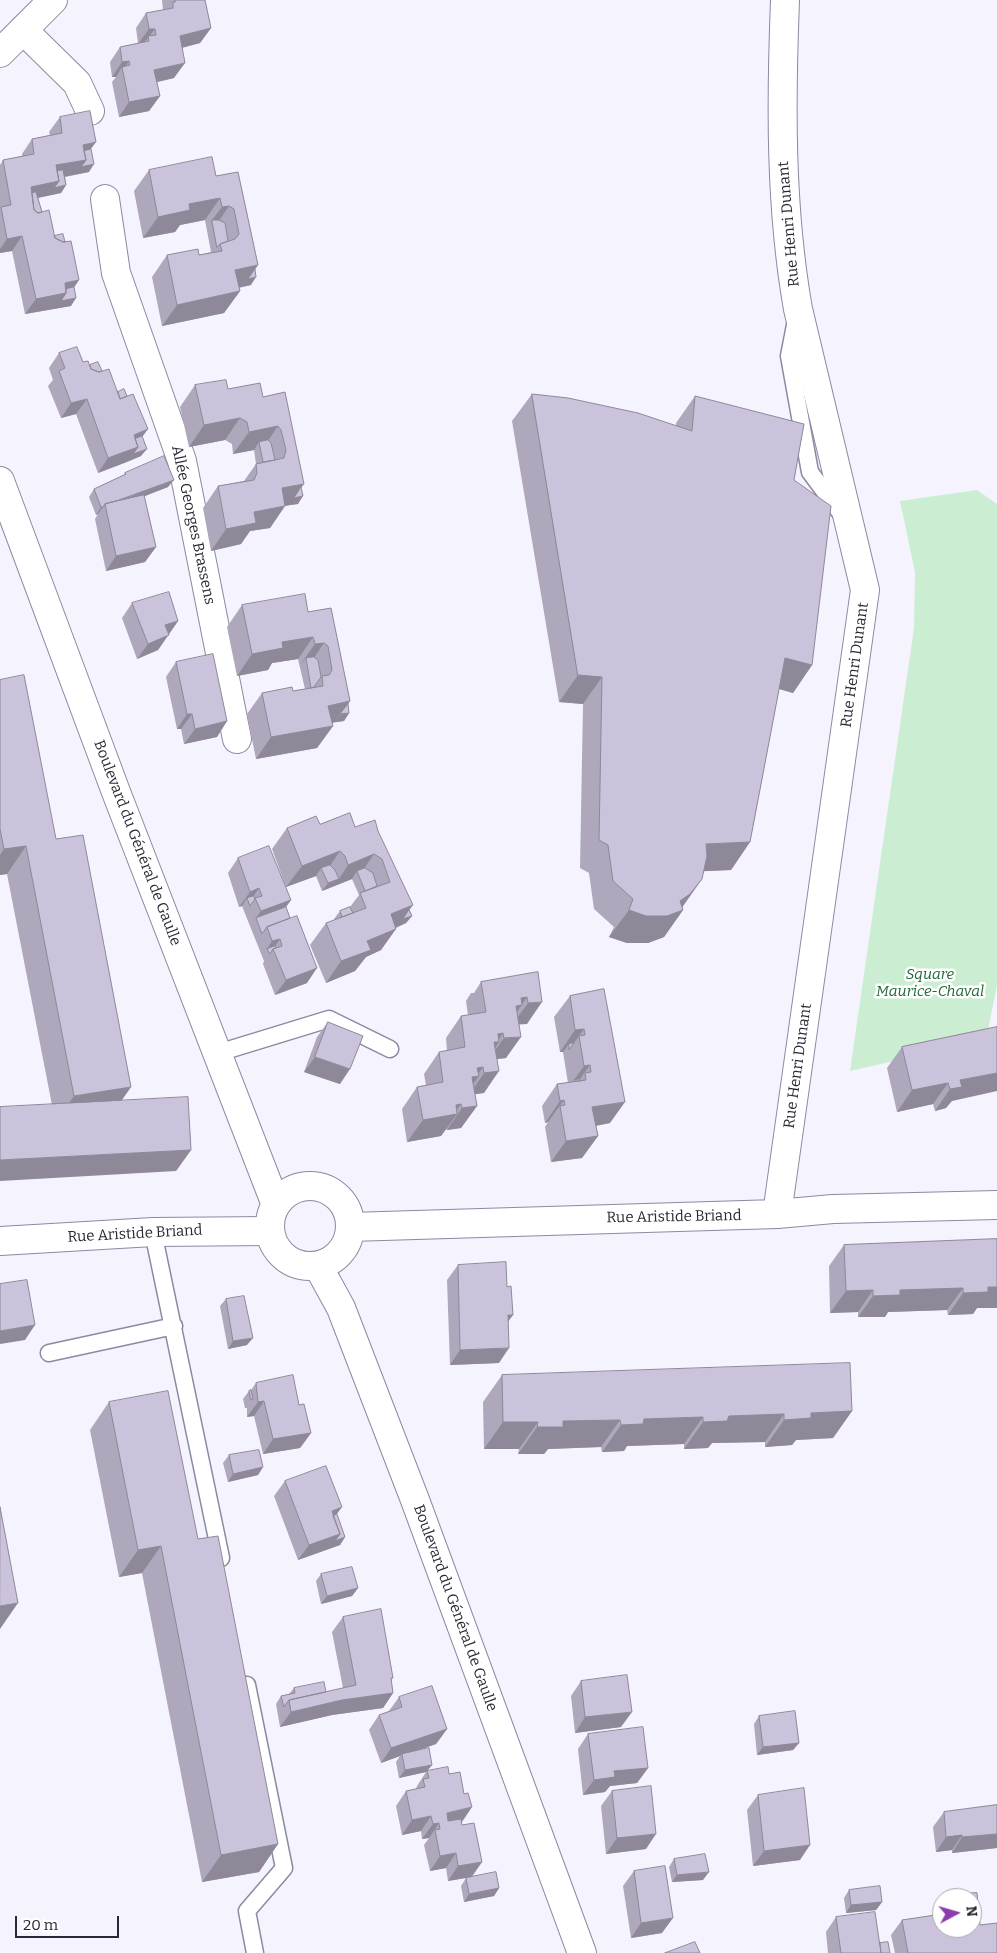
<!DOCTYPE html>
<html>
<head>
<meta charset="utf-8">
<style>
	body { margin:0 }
	#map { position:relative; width:997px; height:1953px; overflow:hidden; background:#f5f3fe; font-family:Bitter,serif }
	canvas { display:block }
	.north { position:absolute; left:932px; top:1888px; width:50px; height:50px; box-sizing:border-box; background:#fff; border:1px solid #aaa9ad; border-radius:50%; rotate:84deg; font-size:14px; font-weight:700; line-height:20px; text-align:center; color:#2a2832 }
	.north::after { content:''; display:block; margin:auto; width:18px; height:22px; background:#8d3cac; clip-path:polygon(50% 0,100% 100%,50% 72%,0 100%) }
	.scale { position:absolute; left:15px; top:1916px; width:104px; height:22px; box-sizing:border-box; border:2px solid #2a2832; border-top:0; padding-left:6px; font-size:15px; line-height:18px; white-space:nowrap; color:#2a2832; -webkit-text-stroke:4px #fff; paint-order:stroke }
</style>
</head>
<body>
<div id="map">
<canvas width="997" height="1953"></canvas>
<div class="north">N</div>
<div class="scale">20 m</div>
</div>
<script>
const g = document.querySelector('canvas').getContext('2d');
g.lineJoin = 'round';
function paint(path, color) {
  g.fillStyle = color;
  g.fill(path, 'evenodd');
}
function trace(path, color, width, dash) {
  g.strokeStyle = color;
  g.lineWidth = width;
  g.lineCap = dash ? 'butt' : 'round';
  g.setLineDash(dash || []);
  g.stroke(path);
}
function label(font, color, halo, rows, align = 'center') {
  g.font = font + ' Bitter,serif';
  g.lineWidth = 5;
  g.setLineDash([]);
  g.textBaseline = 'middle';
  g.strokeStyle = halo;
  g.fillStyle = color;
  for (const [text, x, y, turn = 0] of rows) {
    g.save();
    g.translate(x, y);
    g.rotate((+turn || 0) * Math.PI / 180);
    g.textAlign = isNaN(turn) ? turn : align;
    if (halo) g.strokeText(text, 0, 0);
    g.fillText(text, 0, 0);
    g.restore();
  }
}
const green = new Path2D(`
	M977,490L997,504V985L986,1040L850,1071L914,628L915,572L900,501Z`);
const lane = new Path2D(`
	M796,320L789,356L810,472L842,515
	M218,1053L329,1019L390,1049
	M153,1232L221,1558
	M49,1353L174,1326
	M247,1685L284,1868L247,1911L255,1953`);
const street = new Path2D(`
	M23,30L77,83L90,111
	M105,199L116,273L182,461L237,739
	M777,1214L833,1209L997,1205
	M0,1241L153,1232L270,1231`);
const secondary = new Path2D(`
	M0,53L53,0
	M0,481L116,792L276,1205
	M270 1226a40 40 0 1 1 80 0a40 40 0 1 1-80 0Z
	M350,1227L777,1214L865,590L798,309C780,207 781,103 785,0
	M318,1266L341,1308L415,1500L582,1953`);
const wall = new Path2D(`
	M162,0H205L211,28L200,43L182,48L174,78L157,82L160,96L149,111L119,117L112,82L116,77H112L110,62L120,47L138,43L136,28L146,13L163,10Z
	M60,117L91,149L89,172L65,177L66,185L61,193L38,198L42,212L54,236L74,287L71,306L25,314L12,251L0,253V165L3,160L22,156V154L32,139L50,135L49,132Z
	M149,170L216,176L238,172L258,265L255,269L251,285L239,288L240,291L224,313L162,326L152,277L167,255H199L211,252L205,220L180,225L175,232L143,238L134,191Z
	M59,353L83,362L102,371L148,429L142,436L141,456L98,473L76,414L61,418L48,386L53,380L49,368Z
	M195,385L228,389L263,397L285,392L301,487L298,504L285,506L270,528L250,531L241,544L211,551L203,508L218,486L244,481L256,464L254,450L233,454L232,444L225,440L189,447L180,407Z
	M532,394L676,426V423L695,396L794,480L812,665L793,693L779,689L750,842L731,870L704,871L682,907L683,910L664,937L648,943H627L609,937L614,927L594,909L589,873L580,868L583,704L559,702L512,421Z
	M125,473L168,487L144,496L156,547L145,562L106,571L95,519L98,514L96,515L89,497L94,489L123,476Z
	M132,603L178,621L158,650L137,659L122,618Z
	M242,605L308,612L331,608L350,701L348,704L349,713L344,721L332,723L333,726L317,748L256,759L247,714L262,693L293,691L305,689L298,659L272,663L268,670L237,676L227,627Z
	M176,662L227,721L217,737L184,744L181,729H177L166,677Z
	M0,680L131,1087L121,1101L191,1150L176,1171L52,1105L7,874L0,875Z
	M320,824L355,827L378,831L412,916L406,923L396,928L381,950L366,957L355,971L326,983L310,945L326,923L335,920L334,919L340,911L350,907L359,895L352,879L322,891L316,876L286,887L272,849L287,828Z
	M238,858L291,900L286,907L307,983L275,995L263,964L264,961L242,906L239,907L228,873Z
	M538,972L527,1024H519L506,1058L497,1059L484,1093L475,1094L477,1106L461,1128L447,1130L446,1129L441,1136L407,1142L402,1109L417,1087L426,1085L424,1074L439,1052L447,1051L446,1038L461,1016L468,1015L466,1001L471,993H474L481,982Z
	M604,989L610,1123L596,1126L598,1136L582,1158L551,1162L545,1127L548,1122L545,1123L542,1106L557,1084L568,1083L563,1052H560L554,1017L570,996Z
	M328,1022L340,1084L304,1072L317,1037Z
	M997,1027L946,1108L935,1111L933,1104L897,1112L887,1068L902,1047Z
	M997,1239L977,1308L973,1314L948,1315L947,1310L888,1312L885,1317H858V1312L830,1313L829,1266L844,1245Z
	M458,1265L508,1322L499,1363L450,1365L447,1280Z
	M226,1299L247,1345L228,1349L220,1306Z
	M502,1375L852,1411L833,1438L796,1440L792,1445L765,1447V1442L712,1443L708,1448L684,1449V1444L627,1446L624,1451L602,1452L601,1447L548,1449L544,1454H518L519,1449H484L483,1402Z
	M256,1383L299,1405L311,1433L300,1448L263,1454L254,1416L247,1417V1408H245L243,1399L249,1391L251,1390Z
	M109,1402L198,1539L278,1844L259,1872L202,1882L142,1573L119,1577L90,1430Z
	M229,1455L263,1467L258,1475L228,1482L223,1463Z
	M285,1481L345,1537L340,1545L298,1560L274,1496Z
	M321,1574L358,1588L352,1596L321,1604L316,1581Z
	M343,1617L393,1678L391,1680L393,1693L383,1708L332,1715L280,1727L276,1704L281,1696L289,1694L294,1688L326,1692L343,1688L332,1632Z
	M581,1681L621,1727L575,1733L571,1696Z
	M399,1697L447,1729L436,1744L416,1751L432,1765L427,1771L461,1822L462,1825L482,1862L472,1877L499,1888L494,1896L464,1902L461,1886L466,1878L448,1881L446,1868L430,1871L424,1845L429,1838L422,1839L421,1831L402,1835L396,1806L406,1791L416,1789L417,1786L426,1772L399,1778L396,1762L400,1756L381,1763L369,1730L379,1715L389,1711Z
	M759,1716L799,1743L793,1750L757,1755L754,1724Z
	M588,1734L648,1768L637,1783L610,1786L605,1792L583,1795L578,1749Z
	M612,1791L646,1849L606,1854L601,1806Z
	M758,1795L800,1860L753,1866L747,1810Z
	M997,1805V1848L952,1853V1850L936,1852L933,1827L944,1812Z
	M674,1859L703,1880L672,1882L669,1867Z
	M634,1871L662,1933L631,1938L623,1886Z
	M849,1890L882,1902L876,1910L846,1913L844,1898Z
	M977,1893L980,1925L997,1923V1953H895L891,1935L902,1920L942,1914V1928H972V1898H955L957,1894Z
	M836,1917L880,1943L890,1953H828L826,1932Z`);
const shadedWall = new Path2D(`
	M211,28L200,43L169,51L180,36Z
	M149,29H155L143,44H138Z
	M129,61L123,70L122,67L116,77H112L122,62Z
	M185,63L174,78L144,85L154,70Z
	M160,96L149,111L119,117L129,102Z
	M96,142L85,157L83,145Z
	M86,160L94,164L89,172L52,179L56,165Z
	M59,181L66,185L61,193L27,200L31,187Z
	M220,198L205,220L180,225L175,232L143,238L158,217L189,204Z
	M229,206L214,228L212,220L222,207Z
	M22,236L12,251L0,253V249L7,239Z
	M258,265L248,279L256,277L251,285L220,291L235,270Z
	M79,280L69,295L76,298L71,306L25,314L36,299L65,283Z
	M240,291L224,313L162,326L177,305Z
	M87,399L76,414L61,418L71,403Z
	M240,418L225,440L189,447L204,425Z
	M278,426L263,448L259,442L254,450L233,454L249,432Z
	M148,429L137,444L134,435Z
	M138,447L127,462L98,473L108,458Z
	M147,449L141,456L127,462L133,454Z
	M174,480L168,487L107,511L106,506Z
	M304,484L289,505L281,507L285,506L270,528L250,531L241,544L211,551L226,529L254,512L282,488Z
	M303,496L298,504L289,505L294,498Z
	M101,507H103L98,514L96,515Z
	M156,547L145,562L106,571L116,556Z
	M178,621L158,650L137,659L148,644L165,625Z
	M313,637L298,659L272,663L268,670L237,676L252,654L282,642Z
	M324,643L309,665L306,658L300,665L315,644Z
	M785,658L812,665L793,693L766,685Z
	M578,675L602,677L583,704L559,702Z
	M350,701L335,722L313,727L328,706Z
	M349,713L344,721L335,722L340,714Z
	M187,714H192L181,729H177Z
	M227,721L217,737L184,744L195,729Z
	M333,726L317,748L256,759L271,737Z
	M750,842L731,870L686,872L706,844Z
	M26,846L7,874L0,875V855L4,849Z
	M340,851L325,873L321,868L316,876L286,887L302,866Z
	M374,854L359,876L357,871L352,879L322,891L328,883L339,879L348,865Z
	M702,879L679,912L683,910L664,937L648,943H627L609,937L629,910L680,901Z
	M259,888L249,903L247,898L242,906L239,907L250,892Z
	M291,900L280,915L256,918L261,911Z
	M413,905L403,919L412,916L406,923L376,936L391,914Z
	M396,929L381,950L366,957L355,971L326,983L341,961L367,941Z
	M280,939L273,949H267L272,941Z
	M317,968L307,983L275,995L286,980Z
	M527,997L507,1027L501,1028L521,998Z
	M542,1002L527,1024L512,1025L528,1003Z
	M584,1029L569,1050V1044L563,1052H560L575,1030Z
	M503,1033L497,1042H499L484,1064H478L498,1034Z
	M521,1037L506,1058L488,1060L504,1038Z
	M315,1057L350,1069L340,1084L304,1072Z
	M590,1065L575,1086L574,1080L584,1066Z
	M483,1067L477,1076H479L463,1098H457L477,1068Z
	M499,1071L484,1093L469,1095L484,1073Z
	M997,1073V1091L952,1101L946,1108L935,1111L950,1089L960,1080Z
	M948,1083L933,1104L897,1112L912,1090Z
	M131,1087L112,1114L55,1123L74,1096Z
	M564,1100L548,1122L545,1123L560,1101Z
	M625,1102L610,1123L577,1129L592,1107Z
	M461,1104L453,1115L457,1114L441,1136L407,1142L423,1120L456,1105Z
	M477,1106L461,1128L447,1130L462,1108Z
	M598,1136L582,1158L551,1162L566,1141Z
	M191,1150L176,1171L0,1181V1160Z
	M988,1287H997V1308H977L973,1314L948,1315L963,1293Z
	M963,1288L947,1310L888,1312L885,1317H858L873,1296L900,1290Z
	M873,1290L858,1312L830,1313L846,1291Z
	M508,1315H513L502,1330Z
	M35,1325L25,1340L0,1344V1331Z
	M253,1338L247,1345L228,1349L233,1341Z
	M509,1348L499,1363L450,1365L460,1350Z
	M264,1401L254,1416L247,1417L258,1402Z
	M852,1411L833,1438L796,1440L792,1445L765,1447L784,1420L811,1413Z
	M784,1414L765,1442L712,1443L708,1448L684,1449L703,1422L729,1416Z
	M703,1417L684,1444L627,1446L624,1451L602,1452L621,1425L644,1419Z
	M620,1420L601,1447L548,1449L544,1454H518L537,1427L563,1421Z
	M503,1422H538L519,1449H484Z
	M311,1433L300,1448L263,1454L273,1439Z
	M263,1467L258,1475L228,1482L233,1474Z
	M342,1507L331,1522L332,1511Z
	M340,1534L345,1537L340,1545L298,1560L309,1545Z
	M161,1546L142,1573L119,1577L138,1550Z
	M358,1588L352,1596L321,1604L327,1596Z
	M18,1603L0,1629V1606Z
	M393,1693L383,1708L332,1715L280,1727L291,1712L342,1700Z
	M632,1712L621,1727L575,1733L585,1717Z
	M447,1729L436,1744L402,1756V1754L400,1756L381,1763L391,1748Z
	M799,1743L793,1750L757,1755L763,1747Z
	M432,1765L426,1772L399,1778L405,1770Z
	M648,1768L637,1783L610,1786L605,1792L583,1795L594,1780L614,1771Z
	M472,1807L462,1822L439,1823L447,1813Z
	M431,1816L421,1831L402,1835L412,1820Z
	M439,1823L429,1838L422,1839L433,1824Z
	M656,1834L646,1849L606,1854L617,1838Z
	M997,1834V1848L952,1853L962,1837Z
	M962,1835L952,1850L936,1852L946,1837Z
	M278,1844L259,1872L202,1882L221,1855Z
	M810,1845L800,1860L753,1866L764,1851Z
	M456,1853L446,1868L430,1871L440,1856Z
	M482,1862L471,1877L448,1881L458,1866Z
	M709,1872L703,1880L672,1882L677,1875Z
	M499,1888L494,1896L464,1902L469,1894Z
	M882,1902L876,1910L846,1913L851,1905Z
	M673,1918L662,1933L631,1938L641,1923Z`);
const building = new Path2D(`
	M175,0H205L211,28L180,36L185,63L154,70L160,96L129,102L122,67L130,65L129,61L122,62L120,47L149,41L148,36L156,35L155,29H149L146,13L173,8V2H175Z
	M90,111L96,142L83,145L86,160L56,165L59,181L31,187L34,210L38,213L49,210L55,238L63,242L71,241L79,280L65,283L66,293L36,299L22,236L7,239L1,207L11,205L3,160L34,154L32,139L62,133L60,117Z
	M91,149L94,164L81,167L86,160L84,151Z
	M212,157L216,176L238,172L258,265L235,270L240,291L177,305L167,255L198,249L199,255L222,251L220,244L235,239L239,234L234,209L229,206L222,207L220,198L189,204L190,210L158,217L149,170Z
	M63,170L66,185L54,188L59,181L57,171Z
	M36,192L42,212L38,213L34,210L32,193Z
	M212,220H219L225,223L228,241L220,244L217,247Z
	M63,234L65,242H63L55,238L54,236Z
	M255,269L256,277L248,279Z
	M74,287L76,298L61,301L66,293V289Z
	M77,347L83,362L88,361L91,369L99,372L109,369L120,399L133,394L148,429L134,435L138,447L108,458L87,399L71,403L59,371L65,368L59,353Z
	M98,362L102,371L99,372L91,369L90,365Z
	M226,380L228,389L260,383L263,397L285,392L304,484L282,488L285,506L254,512L256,523L226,529L218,486L254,480L257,473L256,464L284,458L286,450L281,430L278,426L249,432L247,422L240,418L204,425L195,385Z
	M124,389L127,396L120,399L118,392Z
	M532,394L568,398L638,413L692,431L695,396L804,424L794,480L831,506L812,665L785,658L750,842L706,844L707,856L702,879L690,894L680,901L683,910L667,916H646L629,910L633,899L613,881L608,845L599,840L602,677L578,675Z
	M142,436L147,449L133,454L138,447L135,439Z
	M268,440L271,443L275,460L263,462L259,442Z
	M164,456L174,480L119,500L105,504L103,507H101L94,489L126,474L125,473Z
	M301,487L303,496L294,498Z
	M144,495L156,547L116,556L105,504Z
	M169,592L178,621L165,625L169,635L148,644L132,603Z
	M305,594L308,612L331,608L350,701L328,706L333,726L271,737L262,693L292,687L293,691L323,686L322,676L329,675L332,670L328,646L324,643L315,644L313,637L282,642L283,648L252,654L242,605Z
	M213,654L227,721L195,729L192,714H187L176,662Z
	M314,657L318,660L321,677L314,687L311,688L306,658Z
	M24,675L56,839L83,835L131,1087L74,1096L26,846L4,849L0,829V680Z
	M348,704L349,713L340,714Z
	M350,813L355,827L375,820L378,831L413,905L391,914L396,929L367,941L371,950L341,961L326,923L366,908L360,893L390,882L382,859L374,854L348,865L345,856L340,851L302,866L287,828L316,816L320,824Z
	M269,846L291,900L261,911L255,898L262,896L259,888L250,892L238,858Z
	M330,865L335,870L339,879L328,883L321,868Z
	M365,868L373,873L377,886L365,891L357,871Z
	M254,896L255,899L250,906L247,898Z
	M286,907L290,918L267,927L262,934L256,918Z
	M350,907L353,913L342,917L340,911Z
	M409,910L412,916L403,919Z
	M297,916L317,968L286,980L273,949L282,946L280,939L272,941L267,927Z
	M275,946L276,948L273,949L270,954L267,949Z
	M538,972L542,1002L528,1003L527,997L521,998L522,1005L516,1006L521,1037L504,1038L503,1033L498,1034L499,1042H494L499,1071L484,1073L483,1067L477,1068L479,1076L472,1077L477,1106L462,1108L461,1104L456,1105L457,1114L423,1120L417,1087L443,1082L439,1052L465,1047L461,1016L486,1012L481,982Z
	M604,989L625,1102L592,1107L598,1136L566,1141L560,1106L565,1105L564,1100L560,1101L557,1084L586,1080L585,1073L591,1072L590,1065L584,1066L579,1036L585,1035L584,1029L575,1030L570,996Z
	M328,1022L363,1036L350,1069L315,1057Z
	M997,1027V1073L960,1080L962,1087L950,1089L948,1083L912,1090L902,1047Z
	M574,1043L569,1050V1044Z
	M580,1079V1081H574V1080Z
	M188,1097L191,1150L0,1160V1107Z
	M997,1239V1287H988V1292L963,1293V1288L900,1290V1295L873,1296V1290L846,1291L844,1245Z
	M506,1262L507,1287L511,1286L513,1315H508L509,1348L460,1350L458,1265Z
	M27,1280L35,1325L0,1331V1284Z
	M244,1296L253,1338L233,1341L226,1299Z
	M850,1363L852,1411L811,1413V1418L784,1420V1414L729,1416L727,1421L703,1422V1417L644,1419L643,1424L621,1425L620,1420L563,1421V1427H537L538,1422H503L502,1375Z
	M293,1375L299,1405L304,1404L311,1433L273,1439L264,1401L258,1402L256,1383Z
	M251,1390L253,1399L251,1400L249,1391Z
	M168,1391L198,1539L218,1536L278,1844L221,1855L161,1546L138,1550L109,1402Z
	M259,1450L263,1467L233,1474L229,1455Z
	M326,1466L342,1507L332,1511L340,1534L309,1545L285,1481Z
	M0,1507L18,1603L0,1606Z
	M337,1514L345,1537L335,1541L340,1534L333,1516Z
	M352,1567L358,1588L327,1596L321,1574Z
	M381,1609L393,1678H391L393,1693L342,1700L291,1712L289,1700L356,1685L343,1617Z
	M627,1675L632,1712L585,1717L581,1681Z
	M324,1682L326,1692L289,1700L284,1707L281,1696L295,1693L294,1688Z
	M432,1686L447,1729L391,1748L379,1715L402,1707L399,1697Z
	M795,1711L799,1743L763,1747L759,1716Z
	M643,1727L648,1768L614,1771L615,1777L594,1780L588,1734Z
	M429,1748L432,1765L405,1770L402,1754Z
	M448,1767L449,1774L460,1772L464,1794L468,1793L472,1807L447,1813L448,1821L461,1819L462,1825L474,1823L482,1862L458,1866L456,1853L440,1856L435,1830L440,1829L439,1823L433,1824L431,1816L412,1820L406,1791L425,1787L423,1779L429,1778L427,1771Z
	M651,1786L656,1834L617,1838L612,1791Z
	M804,1788L810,1845L764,1851L758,1795Z
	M997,1805V1834L962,1837V1835L946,1837L944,1812Z
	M705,1854L709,1872L677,1875L674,1859Z
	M665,1866L673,1918L641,1923L634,1871Z
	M496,1872L499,1888L469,1894L466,1878Z
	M880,1886L882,1902L851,1905L849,1890Z
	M977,1893L980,1925L997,1923V1953H908L902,1920L942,1914V1928H972V1898H958L957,1894Z
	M875,1912L881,1953H841L836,1917Z
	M695,1942L700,1953H665Z
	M888,1942L890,1953H881L880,1943Z`);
const streetNames = [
	["Rue Henri Dunant",789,224,-95],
	["Allée Georges Brassens",193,525,78],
	["Rue Henri Dunant",855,665,-82],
	["Boulevard du Général de Gaulle",137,843,69],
	["Rue Henri Dunant",798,1066,-82],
	["Rue Aristide Briand",674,1217,-1],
	["Rue Aristide Briand",135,1234,-3],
	["Boulevard du Général de Gaulle",455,1608,70]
];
const parkNames = [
	["Square",930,975],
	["Maurice-Chaval",930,992]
];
paint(green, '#cbeed2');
trace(lane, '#8c89a1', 19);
trace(street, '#8c89a1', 30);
trace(secondary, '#8c89a1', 30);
trace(lane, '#fff', 16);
trace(street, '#fff', 28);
trace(secondary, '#fff', 28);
paint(wall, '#afa7bc');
paint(shadedWall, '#8e8899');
paint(building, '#cbc2db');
trace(building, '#8e8899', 1);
label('15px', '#2a2832', '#fff', streetNames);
label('italic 15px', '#226738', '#fff', parkNames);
</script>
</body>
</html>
